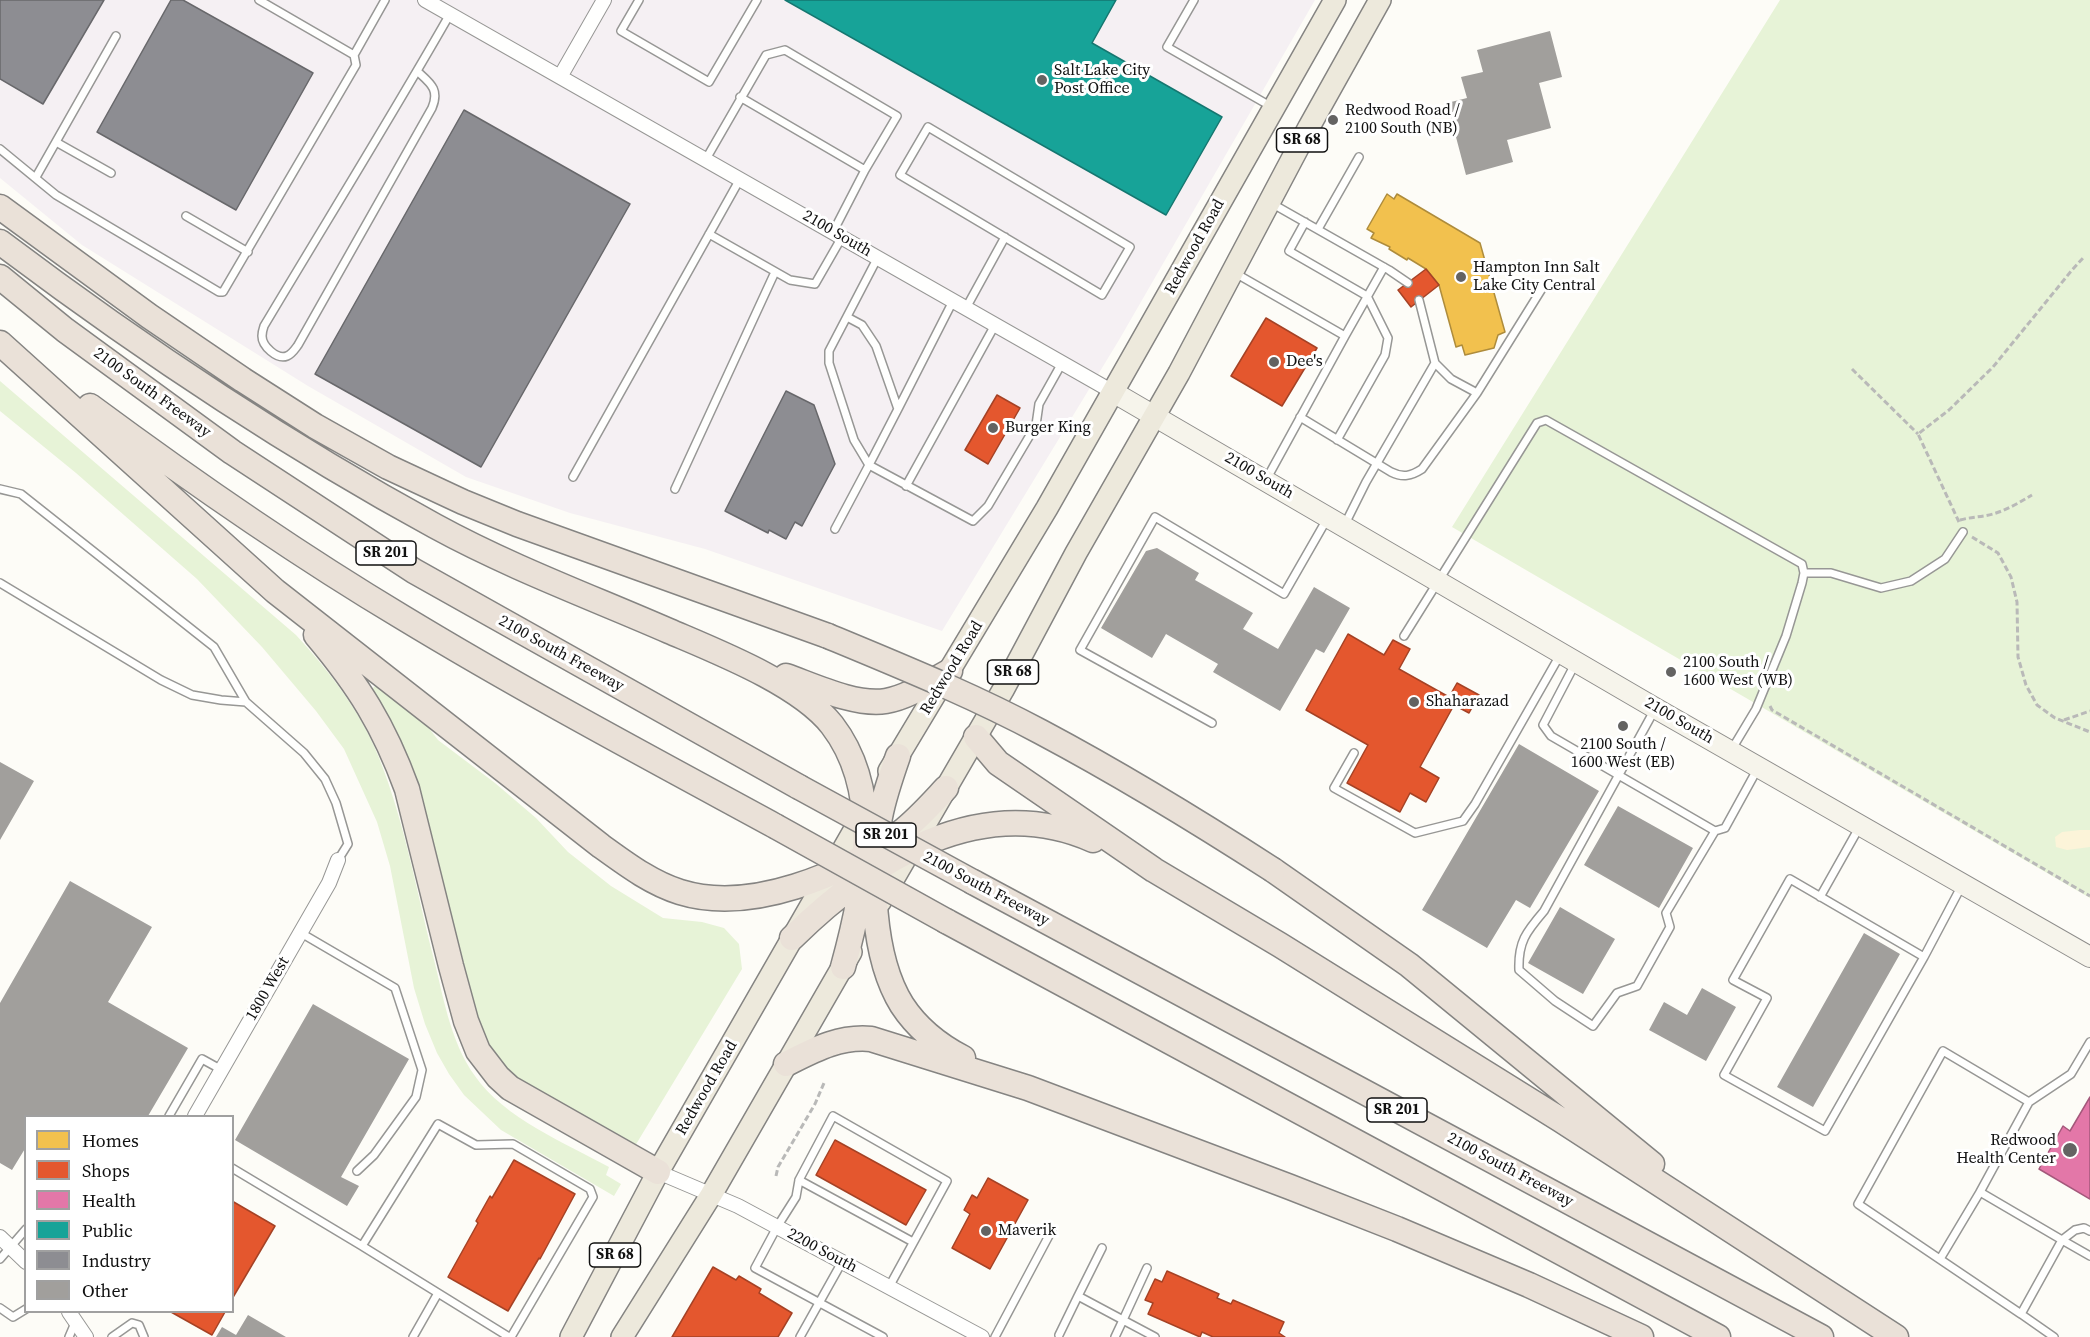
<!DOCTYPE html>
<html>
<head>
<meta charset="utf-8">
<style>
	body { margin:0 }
	#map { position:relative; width:2090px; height:1337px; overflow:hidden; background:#fdfcf7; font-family:"Source Serif 4",serif }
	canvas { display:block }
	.legend { position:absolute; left:24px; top:1115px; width:210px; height:198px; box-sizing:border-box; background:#fff; border:2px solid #a0a0a0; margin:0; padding:8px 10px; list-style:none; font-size:18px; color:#111 }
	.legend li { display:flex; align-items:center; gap:12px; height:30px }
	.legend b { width:30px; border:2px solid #a0a0a0 }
</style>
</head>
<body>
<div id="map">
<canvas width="2090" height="1337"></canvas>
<ul class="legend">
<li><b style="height:16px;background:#f2c14e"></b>Homes</li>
<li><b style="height:16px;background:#e4572e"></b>Shops</li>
<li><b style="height:16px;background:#e377a8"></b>Health</li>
<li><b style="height:16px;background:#17a398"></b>Public</li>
<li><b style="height:16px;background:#8d8d92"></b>Industry</li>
<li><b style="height:16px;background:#a19f9c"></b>Other</li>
</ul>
</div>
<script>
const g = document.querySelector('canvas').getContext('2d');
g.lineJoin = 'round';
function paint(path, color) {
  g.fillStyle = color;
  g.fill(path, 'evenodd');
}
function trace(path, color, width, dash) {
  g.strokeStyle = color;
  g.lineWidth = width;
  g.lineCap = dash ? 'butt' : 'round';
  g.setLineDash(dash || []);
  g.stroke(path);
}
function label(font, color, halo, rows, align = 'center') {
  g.font = font + ' "Source Serif 4",serif';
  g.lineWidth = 6;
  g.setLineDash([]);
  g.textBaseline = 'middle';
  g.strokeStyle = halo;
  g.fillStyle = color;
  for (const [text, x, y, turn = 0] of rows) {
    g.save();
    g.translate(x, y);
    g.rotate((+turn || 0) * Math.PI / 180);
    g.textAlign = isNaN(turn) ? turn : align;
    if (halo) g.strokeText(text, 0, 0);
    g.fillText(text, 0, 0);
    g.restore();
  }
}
const industrial = new Path2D(`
	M0,0H1315L1119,340L942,631L705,549L570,513L466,477L308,386L82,245L0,178Z`);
const green = new Path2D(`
	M1780,0H2090V898L1452,527Z
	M0,381L296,635C327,669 355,704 374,746C402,810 415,884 432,952C443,993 449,1040 475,1076C504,1118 565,1143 609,1167L606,1175L621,1184L614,1196L501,1130L464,1095L449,1074L437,1053L425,1024L414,988L390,866L377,822L344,749L316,711L262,647L197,579L76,473L0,411Z
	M377,684L422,719L438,740L495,783L536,818L568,852L611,886L663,918L702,922L724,928L739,944L742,969L635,1146L512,1075L483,1041L369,692Z`);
const sand = new Path2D(`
	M2080,830H2090V847L2067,850L2056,847L2055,837L2062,832Z`);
const homes = new Path2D(`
	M1387,194L1394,199L1397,194L1480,243L1505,332L1498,335L1494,348L1465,355L1462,345L1456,347L1439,285L1426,269L1408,258L1407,260L1389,249L1390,247L1371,238L1374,233L1367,229Z`);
const shops = new Path2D(`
	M1426,269L1439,285L1411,307L1398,290Z
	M1266,318L1317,348L1282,406L1231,376Z
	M997,395L1020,408L988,464L965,450Z
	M1348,634L1384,655L1393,640L1410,649L1399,669L1449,697L1457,683L1479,695L1469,713L1454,705L1420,767L1439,778L1426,802L1410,793L1400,812L1347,783L1368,745L1306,710Z
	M835,1140L926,1190L906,1225L816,1175Z
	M514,1160L575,1194L540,1259L539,1258L508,1311L448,1277L478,1223L476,1221L490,1196L492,1198Z
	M988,1178L1028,1200L990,1269L952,1248L970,1214L964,1210L972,1195L977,1198Z
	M232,1201L275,1226L232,1299Z
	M713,1267L736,1280L739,1276L761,1289L759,1293L792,1313L778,1337H672Z
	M1167,1271L1219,1294L1217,1298L1231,1304L1233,1300L1284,1322L1279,1333L1285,1337H1213L1202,1332L1200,1337L1148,1314L1153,1303L1145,1300L1155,1279L1162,1282Z
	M171,1312H225L212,1335Z`);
const health = new Path2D(`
	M2090,1097V1199L2039,1169L2063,1126L2070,1131Z`);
const public = new Path2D(`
	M785,0H1116L1092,43L1222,117L1166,215Z`);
const industry = new Path2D(`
	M0,0H104L43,104L0,79Z
	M171,0H183L313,73L236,210L97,132Z
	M464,110L630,204L481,467L315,374Z
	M786,391L814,405L835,464L802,526L795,522L786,539L769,530L768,533L725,511Z`);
const building = new Path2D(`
	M1550,31L1562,77L1539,83L1551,128L1507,140L1513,162L1466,175L1447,103L1467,98L1461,77L1483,72L1477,50Z
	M1157,548L1199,573L1195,580L1253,613L1243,629L1278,649L1314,587L1350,608L1324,653L1316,649L1280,711L1213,672L1218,664L1166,634L1152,658L1101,628L1146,551Z
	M1519,744L1599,791L1530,908L1516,900L1487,948L1422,910Z
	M0,762L34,781L0,840Z
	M1618,806L1693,848L1659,908L1584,865Z
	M70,881L152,927L108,1002L188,1048L148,1116H26V1147L12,1170L0,1163V1003Z
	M1560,907L1615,939L1583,994L1528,963Z
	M1864,933L1900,954L1813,1107L1777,1087Z
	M1702,988L1736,1007L1706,1061L1649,1030L1664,1002L1687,1015Z
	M313,1004L409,1059L341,1177L359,1186L347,1206L235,1140Z
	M248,1315L286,1337H216L222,1327L236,1335Z`);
const path = new Path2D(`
	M1852,369L1918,434
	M1960,520C1971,517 1982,517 1993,514C2007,510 2020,502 2032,495
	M1959,522L1918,434L1949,410L1993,367L2072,270L2083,258
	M1972,537L1998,553L2011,577L2017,602L2018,657L2026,685L2037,705L2055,718L2090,732
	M1770,706L1772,710L2090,896
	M2064,720L2090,711
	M776,1176L778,1167L815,1104L824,1083`);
const lane = new Path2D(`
	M639,0L621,31L709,82L757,0
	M1194,0L1167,47L1272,107
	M354,55L385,0
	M417,71C430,83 440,89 432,108L298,345C295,349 292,354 287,356C277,360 262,346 262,336C262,332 263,329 264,326C326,222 390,119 450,14
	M740,97L865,170
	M928,127L1130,247L1102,295L900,175Z
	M56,142L111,173
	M0,149L56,195L219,292H223L356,65L354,55L259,0
	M706,159L766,55L785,50L897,116L865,170L833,232
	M36,177L116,36
	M1271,203L1389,270L1408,283
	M186,216L248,252
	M1305,222L1289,251L1367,296L1388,338L1385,355L1337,440
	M1318,229L1359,157
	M709,234L790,280L815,284L842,237
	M1235,273L1345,336L1266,480
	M1419,300L1435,363L1451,379L1477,393L1543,287
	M966,308L1005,237
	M847,317L862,325L876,346L898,409L953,301
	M1345,336L1384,267
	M898,409L869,465L973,521L988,506L1036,425L1039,404L1062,363
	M1300,417L1391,472C1403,478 1411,476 1422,469L1477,393
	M573,477L740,179
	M906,486L995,325
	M0,489L21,494L214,647L246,702L304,753L325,779L336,803L348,844L338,860
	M675,489L775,272
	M1344,526L1366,482L1435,363
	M835,529L869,465L854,440L829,363V351L878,257
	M1804,573H1831L1881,588L1911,581L1945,559L1963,532
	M0,583L161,680L192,695L221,700L246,702
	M1404,636L1537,423L1546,420L1802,564L1804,573L1802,583L1786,636L1756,709L1732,749
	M1575,664L1543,725L1551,736L1715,831L1725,828L1758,768
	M1655,709L1544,911C1526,932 1518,942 1519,970L1555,1001L1593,1026L1617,993L1637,986L1670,927L1666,913L1715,831
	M1212,723L1080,650L1155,517L1284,594L1327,519
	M1354,753L1334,788L1415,833L1463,821L1475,804L1560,655
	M1820,897L1860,826
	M301,933L395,988L422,1070L416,1097L374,1155L357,1171
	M1924,957L1790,879L1733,980L1767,998L1724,1075L1825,1131L1924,957L1961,887
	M2029,1102L1943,1051L1858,1204L2021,1314L2062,1240L1980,1192L2029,1102L2071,1074L2090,1042
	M169,1116L202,1059L222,1070
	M232,1168L362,1246L438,1124L476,1145L513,1144L590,1189L593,1197L511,1337
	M799,1180L913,1242
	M2090,1231L2084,1228L2075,1230L2062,1240L2090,1256
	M362,1246L509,1337
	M1102,1248L1078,1296L1123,1320L1115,1337
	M0,1259L26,1229
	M1940,1259L1980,1192
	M1147,1268L1123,1320L1155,1337
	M0,1308L13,1317L26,1309
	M2021,1314L2054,1337
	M1059,1335L1078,1296
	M69,1337L75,1323
	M112,1337L132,1323L139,1325L144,1337
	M413,1337L438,1293
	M800,1337L842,1262
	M883,1337L755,1268L777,1227L796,1197L799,1180L833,1116L947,1181L889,1287
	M995,1337L1052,1230`);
const street = new Path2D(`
	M425,0L1113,392
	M560,77L604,0
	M195,1116L329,883L338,860
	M658,1172L738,1206L982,1337
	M0,1237L26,1262
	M69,1312L86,1337`);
const secondary = new Path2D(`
	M1113,392L1655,708L2090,957`);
const primary = new Path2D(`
	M889,771L1047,508L1335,0
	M880,902L1003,690L1076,553L1179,373L1309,127L1380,0
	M571,1337L658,1172L867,808
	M622,1337L711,1195L851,952`);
const highway = new Path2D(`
	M0,207L149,316L243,380L315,426L388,467L463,502L517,524L828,636
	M0,242C138,346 283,443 435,526C510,567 591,597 669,631C718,652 800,684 832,725C885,794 864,891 843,967
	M0,277L65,330L232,452L414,571L799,787
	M0,343L275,591L601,846C626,864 651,883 680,892C751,914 843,875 900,833C917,820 931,804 946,788
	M90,406C190,480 295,553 402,617C524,691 650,758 775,826
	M316,635C359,686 384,726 407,789L451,966L466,1021L478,1051L498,1077L510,1088L658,1172
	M786,676C814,686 856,706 886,701C909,697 930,682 950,671
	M976,737L998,763L1154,870L1280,945L1561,1120L1896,1337
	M898,756C891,776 884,796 880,817C869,871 872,957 902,1005C917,1028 938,1045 963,1058
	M1273,870L1409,965L1652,1164
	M973,882L1821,1337
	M946,921L1718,1337
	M792,938C870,861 981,790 1093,840
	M786,1064C814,1050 839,1036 871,1039L1028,1088L1290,1187L1397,1229L1529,1285L1641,1337`);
const highwayBridge = new Path2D(`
	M828,636C900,666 972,695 1041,732C1120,774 1197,821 1273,870
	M799,787L973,882
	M775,826L946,921`);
const markers = [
	[1042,80,6,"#646362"],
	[1333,120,6,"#646362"],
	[1461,277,6,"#646362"],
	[1274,362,6,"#646362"],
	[993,428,6,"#646362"],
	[1671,672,6,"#646362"],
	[1414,702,6,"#646362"],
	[1623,726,6,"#646362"],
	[2070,1150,8,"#646362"],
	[986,1231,6,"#646362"]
];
const shields = [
	[1302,140,51],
	[386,553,60],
	[1013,672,51],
	[886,835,60],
	[1397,1110,60],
	[615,1255,51]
];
const shieldNames = [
	["SR 68",1302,140],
	["SR 201",386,553],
	["SR 68",1013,672],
	["SR 201",886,835],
	["SR 201",1397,1110],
	["SR 68",615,1255]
];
const poiNames = [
	["Salt Lake City",1054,71],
	["Post Office",1054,89],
	["Redwood Road /",1345,111],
	["2100 South (NB)",1345,129],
	["Hampton Inn Salt",1473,268],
	["Lake City Central",1473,286],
	["Dee's",1286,362],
	["Burger King",1005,428],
	["2100 South /",1683,663],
	["1600 West (WB)",1683,681],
	["Shaharazad",1426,702],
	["2100 South /",1623,745,"center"],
	["1600 West (EB)",1623,763,"center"],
	["Redwood",2056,1141,"right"],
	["Health Center",2056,1159,"right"],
	["Maverik",998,1231]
];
const streetNames = [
	["2100 South",837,234,30],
	["Redwood Road",1195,247,-61],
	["2100 South Freeway",152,393,36],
	["2100 South",1259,476,30],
	["2100 South Freeway",561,654,29],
	["Redwood Road",952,668,-59],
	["2100 South",1679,721,30],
	["2100 South Freeway",986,889,28],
	["1800 West",268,989,-60],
	["Redwood Road",707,1088,-60],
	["2100 South Freeway",1510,1170,28],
	["2200 South",822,1251,28]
];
paint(industrial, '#f5f0f3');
paint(green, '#e7f3d7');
paint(sand, '#fcf4d9');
paint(homes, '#f2c14e');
trace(homes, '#ae8c3c', 1.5);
paint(shops, '#e4572e');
trace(shops, '#a54225', 1.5);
paint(health, '#e377a8');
trace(health, '#a4587b', 1.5);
paint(public, '#17a398');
trace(public, '#157770', 1.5);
paint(industry, '#8d8d92');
trace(industry, '#68686b', 1.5);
paint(building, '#a19f9c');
trace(lane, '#979795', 10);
trace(street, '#979795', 16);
trace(secondary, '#8e8d8b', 22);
trace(primary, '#858482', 24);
trace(highway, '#858482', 27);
trace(path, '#b9b9b8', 3, [6, 3]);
trace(lane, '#fffffe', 7);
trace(street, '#fffffe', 14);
trace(secondary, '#f6f4eb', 20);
trace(primary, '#ede9dc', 21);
trace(highway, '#eae1d8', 24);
trace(highwayBridge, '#858482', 27, []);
trace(highwayBridge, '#eae1d8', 24);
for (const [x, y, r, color] of markers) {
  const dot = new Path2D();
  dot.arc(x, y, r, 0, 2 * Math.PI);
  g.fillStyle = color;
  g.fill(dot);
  trace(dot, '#fff', 2);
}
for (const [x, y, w] of shields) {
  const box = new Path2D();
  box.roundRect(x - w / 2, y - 12, w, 24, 4.5);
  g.fillStyle = '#fff';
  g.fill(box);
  trace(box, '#111', 1.5);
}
label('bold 15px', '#111', null, shieldNames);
label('16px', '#111', '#fff', poiNames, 'left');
label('16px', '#111', '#fff', streetNames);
</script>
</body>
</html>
